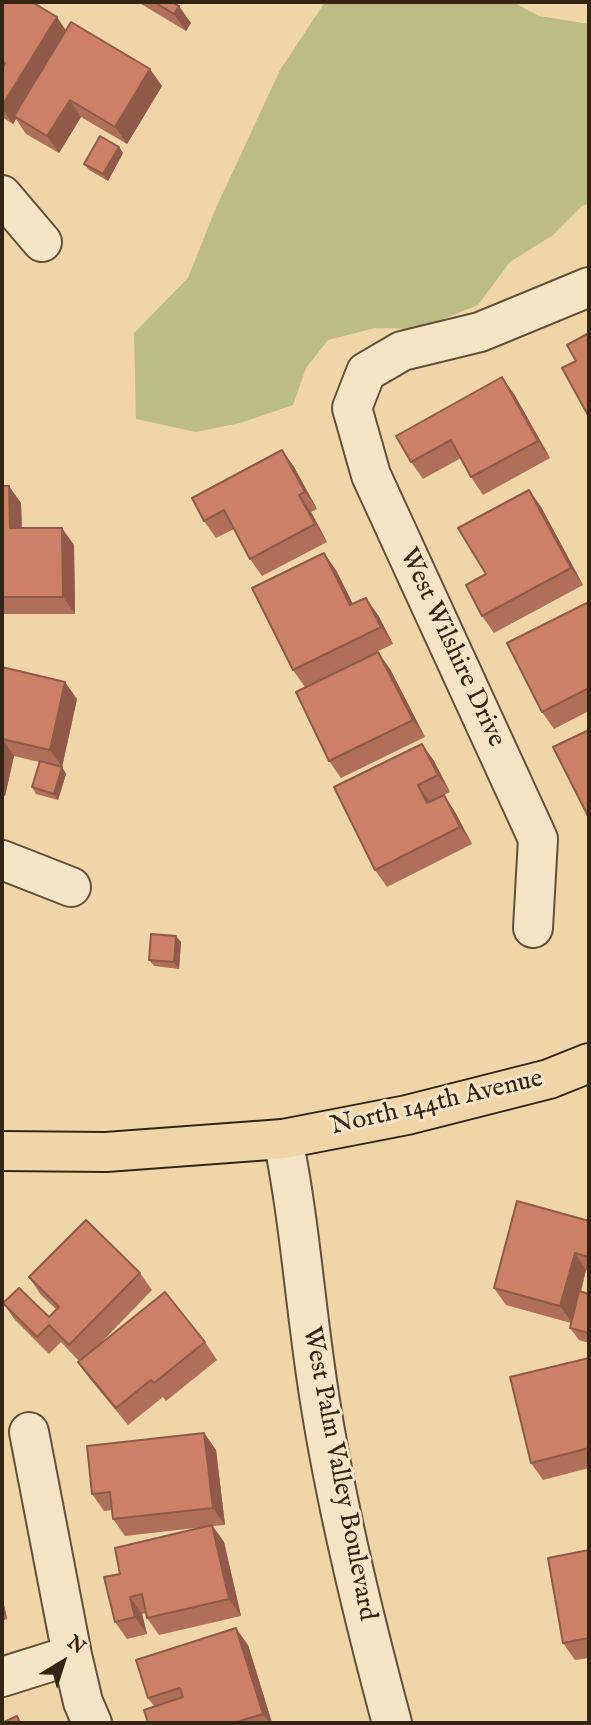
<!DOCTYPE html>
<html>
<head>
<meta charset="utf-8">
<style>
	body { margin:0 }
	#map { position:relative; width:591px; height:1725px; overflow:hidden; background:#efd5a8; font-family:"IM FELL English",serif }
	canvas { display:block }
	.frame { position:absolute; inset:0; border:4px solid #332413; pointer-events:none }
	.north { position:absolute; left:28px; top:1627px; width:70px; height:70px; -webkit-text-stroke:5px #f5e4c6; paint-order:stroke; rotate:38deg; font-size:19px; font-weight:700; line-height:28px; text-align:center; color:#332413 }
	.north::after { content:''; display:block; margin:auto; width:24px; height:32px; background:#332413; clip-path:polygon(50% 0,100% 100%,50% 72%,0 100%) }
</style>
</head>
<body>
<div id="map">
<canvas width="591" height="1725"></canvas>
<div class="frame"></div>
<div class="north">N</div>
</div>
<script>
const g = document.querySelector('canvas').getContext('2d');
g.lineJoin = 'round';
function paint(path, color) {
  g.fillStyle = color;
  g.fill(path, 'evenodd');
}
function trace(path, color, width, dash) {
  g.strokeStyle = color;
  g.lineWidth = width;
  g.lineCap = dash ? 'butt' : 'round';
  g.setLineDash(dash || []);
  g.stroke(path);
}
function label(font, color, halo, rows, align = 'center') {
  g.font = font + ' "IM FELL English",serif';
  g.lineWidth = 6;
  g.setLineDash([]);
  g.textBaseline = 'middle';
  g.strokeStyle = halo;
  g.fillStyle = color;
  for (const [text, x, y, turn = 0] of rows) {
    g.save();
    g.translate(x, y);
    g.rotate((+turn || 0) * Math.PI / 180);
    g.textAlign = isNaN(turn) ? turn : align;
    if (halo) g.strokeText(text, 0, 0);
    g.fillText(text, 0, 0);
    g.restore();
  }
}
const green = new Path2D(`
	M325,2H513L539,16L589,24V203L582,206L553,235L510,262L478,305L419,329L375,328L328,340L306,368L293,405L240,423L196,432L136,419L134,333L188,278L215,210L280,70Z`);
const minor = new Path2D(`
	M2,195L42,242
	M2,860L71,887
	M533,928L538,839L371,475L352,408L366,372L402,351L480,332L589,287
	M283,1139C301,1227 306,1318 321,1407C338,1513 364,1619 392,1723
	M29,1432L72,1655L83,1702L92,1723
	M2,1677L72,1655`);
const major = new Path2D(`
	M2,1151L106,1152L283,1139L407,1115L549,1079L589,1063`);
const wall = new Path2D(`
	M2,2L66,30L162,86L127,144L81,117L59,153L26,134L16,119L13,124L2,117Z
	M138,2H174L173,3L191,23L186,31Z
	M119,147L123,153L108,181L89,170L84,164Z
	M514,394L550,458L483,495L471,477L461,458L423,479L411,462Z
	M282,450L294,467L317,509L311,512L327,542L262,576L250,559L234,529L216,538L204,521Z
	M2,486L21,503L22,528L74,545L75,614H2Z
	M529,490L541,507L583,585L494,633L482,616L486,574Z
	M336,570L353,604L378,615L393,644L305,687L293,670Z
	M589,602V711L554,729L542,712Z
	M2,667L77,699L62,767L54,765L62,767L66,774L58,800L36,794L32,787L39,762L14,756L5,796L2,795Z
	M390,669L425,737L341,778L329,761Z
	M422,744L434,761L450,792L444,795L455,812L472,844L387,887L375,870Z
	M181,942L179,969L154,966L149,960Z
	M589,1221V1271L586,1270L581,1292L589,1294V1343L579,1340L570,1328L571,1323L506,1305L494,1288Z
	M140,1273L152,1290L95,1349L205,1342L217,1360L166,1401L163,1397L128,1425L90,1379L78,1362L79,1361L61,1342L49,1354L15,1320L3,1303L49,1317L56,1309L41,1295L29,1277Z
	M589,1358V1468L543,1480L531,1463Z
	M204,1433L216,1450L225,1525L212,1526L224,1542L241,1616L159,1635L147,1618L146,1613L142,1614L147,1634L127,1639L115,1622L120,1574L204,1527L125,1536L113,1519L112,1510L104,1511L92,1494Z
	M589,1550V1658L575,1660L563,1643Z
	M2,1596L7,1619L2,1621Z
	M248,1645L272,1723H148L154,1706L148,1698Z`);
const shadedWall = new Path2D(`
	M179,6L191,23L186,31L174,14Z
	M57,17L69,35L14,116L16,119L13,124L2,108V106Z
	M150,69L162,86L127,144L115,127Z
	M70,100L81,117L59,153L47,136Z
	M119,147L123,153L108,181L103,174Z
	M502,377L514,394L550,458L538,441Z
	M282,450L294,467L317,509L305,492Z
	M9,486L21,503L22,545L10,528Z
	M529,490L541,507L583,585L571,568Z
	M299,495L311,512L327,542L315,524Z
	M62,528L74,545L75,614L63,597Z
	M324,553L336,570L362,623L350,605Z
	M366,598L378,615L393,644L381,627Z
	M378,652L390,669L425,737L413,720Z
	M65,682L77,699L62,767L50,750Z
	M2,739L14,756L5,796L2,792Z
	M422,744L434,761L450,792L438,775Z
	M62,767L66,774L58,800L54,794Z
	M418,785L430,802L427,803Z
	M444,795L455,812L472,844L460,827Z
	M176,936L181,942L179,969L174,962Z
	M575,1253L586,1270L572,1323L560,1306Z
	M204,1433L216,1450L225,1525L213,1508Z
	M212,1525L224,1542L241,1616L229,1599Z
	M2,1596L7,1619L2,1611Z
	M130,1597L142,1614L147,1634L135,1617Z
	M236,1628L248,1645L272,1723H270L263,1714Z`);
const building = new Path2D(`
	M2,2H32L57,17L2,106V69L5,63L2,61Z
	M154,2H172L179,6L174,14Z
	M71,22L150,69L115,127L70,100L47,136L14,116Z
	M100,136L119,147L103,174L84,164Z
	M589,333V417L562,368L576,361L567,345Z
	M502,377L538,441L471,477L451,440L411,462L396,436Z
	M282,450L305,492L299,495L315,524L250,559L224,510L204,521L192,498Z
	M2,486H9L10,528H62L63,597H2Z
	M529,490L571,568L482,616L466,585L486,574L458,528Z
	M324,553L350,605L366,598L381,627L293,670L252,588Z
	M589,602V688L542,712L507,643Z
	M378,652L413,720L329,761L296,692Z
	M2,667L65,682L50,750L2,739V740Z
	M589,730V818L553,747Z
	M422,744L438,775L418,785L427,803L444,795L460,827L375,870L334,787Z
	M40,761L62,767L54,794L32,787Z
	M151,934L176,936L174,962L149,960Z
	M517,1201L589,1221V1257L575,1253L560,1306L494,1288Z
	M86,1220L140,1273L69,1345L49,1325L37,1337L3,1303L19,1288L49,1317L59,1307L29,1277Z
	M579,1291L589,1294V1333L570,1328Z
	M165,1292L205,1342L154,1383L151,1380L116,1408L78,1362Z
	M589,1358V1448L531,1463L510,1377Z
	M204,1433L213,1508L113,1519L110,1492L92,1494L87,1446Z
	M212,1525L229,1599L147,1618L142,1594L130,1597L135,1617L115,1622L104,1577L120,1574L115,1548Z
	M589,1550V1638L563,1643L548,1558Z
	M236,1628L263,1714L233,1723H148L144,1710L183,1697L180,1688L148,1698L136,1660Z
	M17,1716L20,1723H2Z`);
const streetNames = [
	["West Wilshire Drive",451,648,65],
	["North 144th Avenue",437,1104,-13],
	["West Palm Valley Boulevard",338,1474,79]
];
paint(green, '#bcbc85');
trace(minor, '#625038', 42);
trace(major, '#332413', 42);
trace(minor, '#f5e4c6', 38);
trace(major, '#efd5a8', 38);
paint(wall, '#af6f58');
paint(shadedWall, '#8f5a47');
paint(building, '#cc8166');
trace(building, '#8f5a47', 2);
label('26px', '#332413', '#f5e4c6', streetNames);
</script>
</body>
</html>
